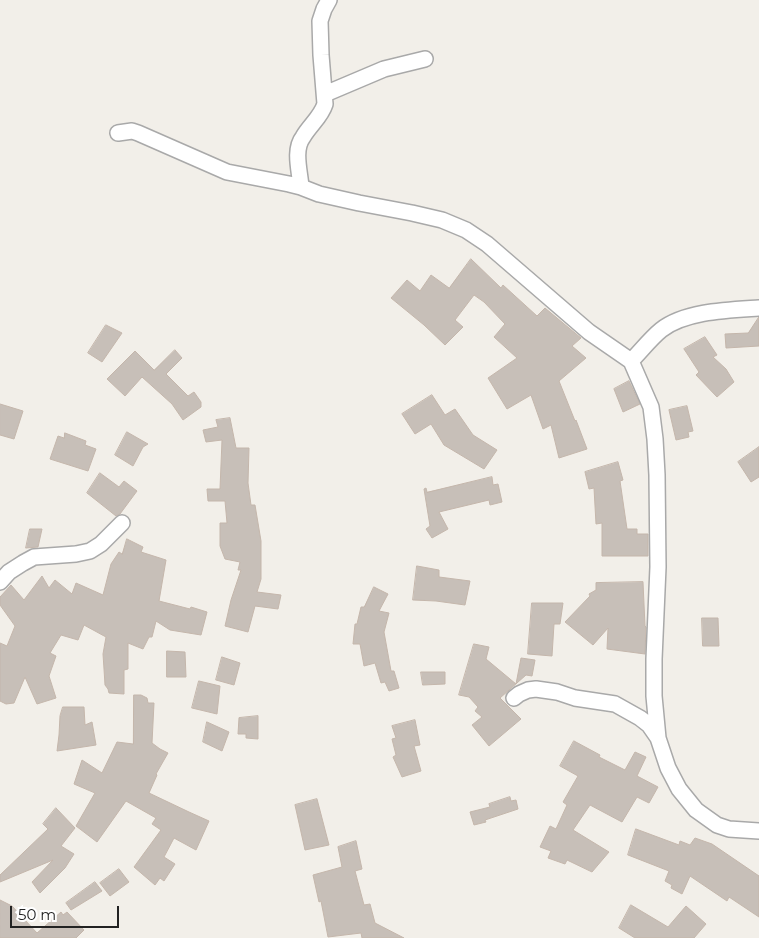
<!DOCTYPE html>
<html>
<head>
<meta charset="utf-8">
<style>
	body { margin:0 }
	#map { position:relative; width:759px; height:938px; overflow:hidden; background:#f2efe9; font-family:Montserrat,sans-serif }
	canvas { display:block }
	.scale { position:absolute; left:10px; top:906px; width:109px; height:22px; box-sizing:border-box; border:2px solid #222; border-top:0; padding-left:6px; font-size:15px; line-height:18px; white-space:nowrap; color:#222; -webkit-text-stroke:4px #fff; paint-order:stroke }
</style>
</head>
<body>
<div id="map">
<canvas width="759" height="938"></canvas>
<div class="scale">50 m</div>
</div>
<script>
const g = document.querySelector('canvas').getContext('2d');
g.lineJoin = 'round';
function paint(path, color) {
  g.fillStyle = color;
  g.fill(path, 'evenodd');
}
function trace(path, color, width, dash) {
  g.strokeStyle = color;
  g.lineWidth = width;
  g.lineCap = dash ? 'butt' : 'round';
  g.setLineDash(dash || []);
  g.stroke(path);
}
const building = new Path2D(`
	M471,259L501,288L503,285L537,316L545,308L581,338L572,346L586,358L559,381L575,421L576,420L587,449L559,458L551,425L543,429L531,395L507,409L488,378L517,358L494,337L505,324L484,302L474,295L455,320L463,327L445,345L424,325L391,298L407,280L420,291L431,275L449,288Z
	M759,317V346L726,348L725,334L748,333Z
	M106,325L122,333L102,362L88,353Z
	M705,337L717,355L713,357L726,369L734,382L717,397L696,375L699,372L684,349Z
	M175,350L182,358L166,374L188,396L194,392L201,402V407L183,420L172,404L142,377L125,396L107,379L135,351L154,370Z
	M629,381L640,404L623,412L614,389Z
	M432,395L445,415L455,409L473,435L497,450L484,469L444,445L431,424L415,434L402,414Z
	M0,404L23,411L14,439L0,435Z
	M687,406L693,431L688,432L689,437L676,440L669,410Z
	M230,418L236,448H249L248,483L251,505H255L261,541V579L257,592L281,595L278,609L255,606L248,632L225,626L231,600L241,570H238L240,562L225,559L220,546V523H227L225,501H208L207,489H220L222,440L206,442L203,430L218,427L216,420Z
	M127,432L148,444L143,447L133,466L115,455Z
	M65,433L86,441L85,445L96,449L88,471L50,459L58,436L64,438Z
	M759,447V477L751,482L738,462Z
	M618,462L623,480L620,481L627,529H637V534H648V556H602V523L596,524L594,488L589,489L585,472Z
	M100,473L119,487L124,481L137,491L120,514L116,516L87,493Z
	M492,477L493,485L498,484L502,502L490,505L489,500L439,512L448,529L432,538L426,529L430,526L424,489L426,488L427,492Z
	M30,529H42L38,547L26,548Z
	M127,539L143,547L141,552L166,560L159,601L190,609L191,607L207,612L201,635L170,630L156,621L152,637H149L143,649L128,643V669L124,670V694L109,693L108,689L105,685L104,669L103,654L106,637L84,625L78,640L61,635L50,653L56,656L49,676L56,698L37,704L25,677L14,703L6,704L0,701V643L7,646L15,626L0,605V597L11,585L24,600L42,576L49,588L55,580L72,594L76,583L103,595L111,564L119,552L122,554Z
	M417,566L439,570V577L470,581L465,605L436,601L413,600Z
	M643,582L645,626L646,627L645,654L607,649L608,628L593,645L565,622L590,596L589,594L596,590V583Z
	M374,587L388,594L379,611L389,613L384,632L391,671H394L399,688L389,691L385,682L381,683L375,663L364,666L360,644H353L355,624H357L361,607H364Z
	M532,603H563L560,624H554L552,656L528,654Z
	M702,618H718L719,646H703Z
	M474,644L489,647L486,659L516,684L521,658L535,660L532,676L526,675L500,698L521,719L489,746L472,725L482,717L475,711L478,707L469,697L459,695Z
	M167,651L185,652L186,677H167Z
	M222,657L240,663L234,685L216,680Z
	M421,672H445V684L423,685Z
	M199,681L220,686L217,714L192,708Z
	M134,695H141L147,698L148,703H154L152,743L160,749L168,753L156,774L157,775L149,793L189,812L209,821L196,850L174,838L164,857L175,864L164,881L160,878L155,885L134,867L161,830L152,824L156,818L126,801L97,842L76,826L95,793L74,784L82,760L102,773L117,742L133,744Z
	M63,707H84L85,725L92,722L96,745L57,751L59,735L60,716Z
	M258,716V739L246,738V734H238L239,718Z
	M415,720L420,745L414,746L421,771L402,777L393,757L396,755L392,739L396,738L392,726Z
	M207,722L229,732L222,751L203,742Z
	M574,741L600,755L599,757L625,770L635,752L646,757L637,776L658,787L649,803L637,797L622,822L590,805L573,830L609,852L592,872L567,860L565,864L548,858L551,851L540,847L550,826L556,829L567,805L563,802L578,776L560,766Z
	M510,797L511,801L516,800L518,809L485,820L486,822L474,825L470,812L490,807L489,804Z
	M317,799L329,845L305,850L295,805Z
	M56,808L75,828L61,846L74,854L65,868L40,893L32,882L53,860L0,882V875L48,829L43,824Z
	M636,829L679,845L680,841L690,845L695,838L712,844L759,876V917L729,897L727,901L690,876L682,894L671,888L672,885L665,881L669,871L628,855Z
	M356,841L362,869L355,871L364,905L370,904L375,923L404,938H362L361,933L328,937L321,901L319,902L313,875L342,867L338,847Z
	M119,869L129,882L110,896L100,883Z
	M95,882L102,891L71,910L66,903Z
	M0,900L12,906L37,933L61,912L63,915L67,912L84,930L76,938H0Z
	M631,905L668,927L686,906L706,924L694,938H635L619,928Z`);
const street = new Path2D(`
	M329,0L324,9L320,21L321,55L325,104C321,117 310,125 303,137C293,150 300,172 301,187L319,194L359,203L412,213L442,220L466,230L487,244L589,332L631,361L651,407L655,439L657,475L658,567L654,659V696L658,738L668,768L679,789L696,810L717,825L729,829L759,831
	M325,94L384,69L425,59
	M118,133L132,131L138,133L227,172L289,184L301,187
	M631,361C641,351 650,339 661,330C685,311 729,310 759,308
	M0,582L9,572L23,563L34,557L76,554L90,551L101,544L122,523
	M514,698L519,694L528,690L536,689L557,692L575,698L615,704L640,718L649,725L658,738`);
paint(building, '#c7bfb8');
trace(building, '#c4b6ab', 1);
trace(street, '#a9a9a9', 18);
trace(street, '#fff', 15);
</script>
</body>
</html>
